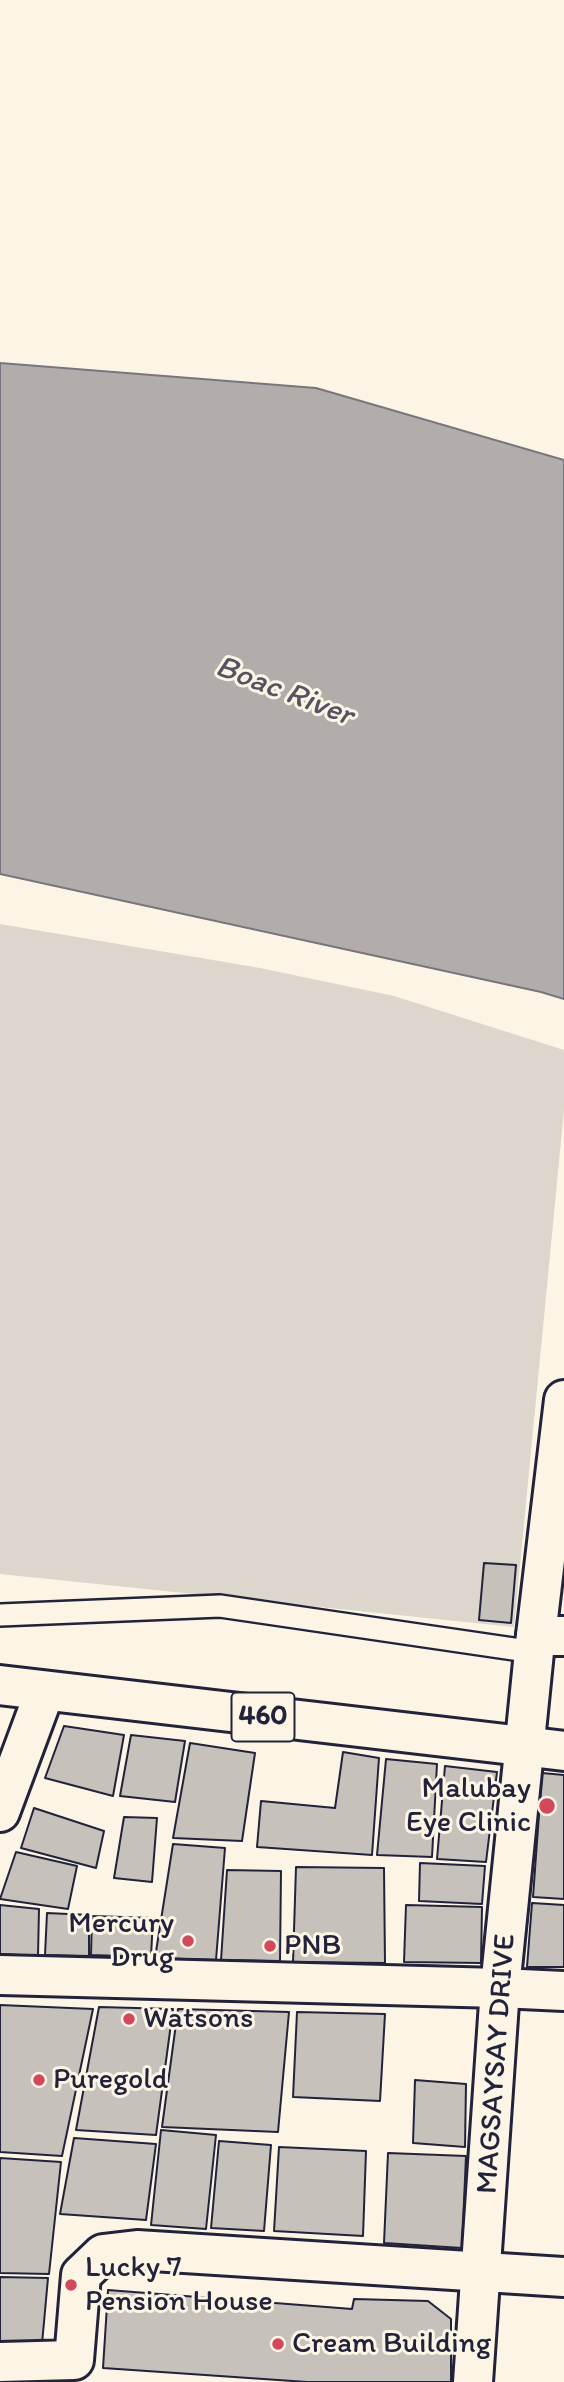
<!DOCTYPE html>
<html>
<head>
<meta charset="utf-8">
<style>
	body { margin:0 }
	canvas { display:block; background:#fcf5e5 }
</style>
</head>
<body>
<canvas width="564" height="2382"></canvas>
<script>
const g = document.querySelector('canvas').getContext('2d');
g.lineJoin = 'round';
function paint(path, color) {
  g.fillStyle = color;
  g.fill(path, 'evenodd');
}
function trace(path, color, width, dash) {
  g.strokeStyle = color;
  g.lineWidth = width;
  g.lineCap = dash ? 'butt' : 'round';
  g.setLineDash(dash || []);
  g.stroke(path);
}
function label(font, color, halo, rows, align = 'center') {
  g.font = font + ' Itim,sans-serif';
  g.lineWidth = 6;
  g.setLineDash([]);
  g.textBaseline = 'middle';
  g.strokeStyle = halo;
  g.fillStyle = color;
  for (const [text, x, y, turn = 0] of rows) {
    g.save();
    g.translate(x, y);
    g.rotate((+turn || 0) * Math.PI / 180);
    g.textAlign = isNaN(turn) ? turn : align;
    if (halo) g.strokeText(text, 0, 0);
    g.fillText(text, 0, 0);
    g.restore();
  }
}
const green = new Path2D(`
	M0,924L260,968L394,996L564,1050V1110L514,1627L0,1574Z`);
const water = new Path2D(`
	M0,363L316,388L564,460V999L541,992L0,874Z`);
const building = new Path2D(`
	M484,1563L516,1565L511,1623L479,1620Z
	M64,1726L124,1735L113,1796L45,1778Z
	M131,1735L185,1741L175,1802L120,1796Z
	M190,1743L255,1753L242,1841L173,1838Z
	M343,1752L379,1758L372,1855L257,1847L261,1801L335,1808Z
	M386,1759L437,1764L432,1857L377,1855Z
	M445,1766L497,1772L486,1862L437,1859Z
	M542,1773L564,1775V1899L533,1897Z
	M34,1808L104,1831L96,1868L21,1848Z
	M124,1817L157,1818L152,1882L114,1878Z
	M173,1844L225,1848L216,1960L155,1958Z
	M16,1852L77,1866L68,1909L0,1899Z
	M420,1863L485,1866L482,1904L419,1901Z
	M296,1867L384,1868L385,1963L293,1962Z
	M227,1870L281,1871L280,1961L221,1960Z
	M532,1903L564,1905V1967H527Z
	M0,1905L39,1909L38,1956L0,1954Z
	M406,1905L482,1907L481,1963L404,1962Z
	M47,1913L89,1915V1956L45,1955Z
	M92,1916L153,1918L151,1957L91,1955Z
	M0,2005L93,2009L62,2156L0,2152Z
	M99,2007L173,2009L156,2135L76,2130Z
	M178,2009L289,2012L278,2132L162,2127Z
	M297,2012L385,2014L380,2101L293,2097Z
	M415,2080L466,2084L465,2147L413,2143Z
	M161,2130L216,2135L206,2229L151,2225Z
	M74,2138L156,2144L146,2220L60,2214Z
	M219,2141L271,2145L264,2231L211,2228Z
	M279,2147L366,2151L363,2236L274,2231Z
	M388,2153L466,2156L462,2248L384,2243Z
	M0,2158L61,2162L49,2274L0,2273Z
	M0,2277L48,2278L42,2344L0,2343Z
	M108,2290L352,2309L354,2299L428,2301L451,2319V2382H307L103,2368Z`);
const service = new Path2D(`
	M0,1615L220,1606L534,1652`);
const minor = new Path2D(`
	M536,1636H564
	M0,1812L45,1691
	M0,2362L74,2360L81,2275L103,2254L137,2250L564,2277`);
const secondary = new Path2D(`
	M564,1400L534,1652L500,1988L564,1991`);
const primary = new Path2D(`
	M0,1685L564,1751
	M0,1975L500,1988L473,2382`);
const markers = [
	[547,1806,9,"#d1495b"],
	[188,1941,7,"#d1495b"],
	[270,1946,7,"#d1495b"],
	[129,2019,7,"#d1495b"],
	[39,2080,7,"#d1495b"],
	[71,2285,7,"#d1495b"],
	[278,2344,7,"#d1495b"]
];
const shields = [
	[263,1717,63]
];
const shieldNames = [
	["460",263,1717]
];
const poiNames = [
	["Malubay",531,1789,"right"],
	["Eye Clinic",531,1823,"right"],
	["Mercury",174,1924,"right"],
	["Drug",174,1958,"right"],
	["PNB",284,1946],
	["Watsons",143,2019],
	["Puregold",53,2080],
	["Lucky 7",85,2268],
	["Pension House",85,2302],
	["Cream Building",292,2344]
];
const streetNames = [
	["MAGSAYSAY DRIVE",497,2064,-86]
];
const waterNames = [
	["Boac River",284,692,21]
];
paint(green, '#dcd6cc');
paint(water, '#b2adab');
trace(water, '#78757e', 2);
paint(building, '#c6c1bb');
trace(building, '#22223b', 2);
trace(service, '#22223b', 26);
trace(minor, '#22223b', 44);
trace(secondary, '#22223b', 44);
trace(primary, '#22223b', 44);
trace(service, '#fcf5e5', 21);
trace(minor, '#fcf5e5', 38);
trace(secondary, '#fcf5e5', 38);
trace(primary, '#fcf5e5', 38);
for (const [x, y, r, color] of markers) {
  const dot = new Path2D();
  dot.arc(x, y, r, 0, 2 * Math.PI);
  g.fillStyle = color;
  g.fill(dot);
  trace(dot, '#fcf5e5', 2.5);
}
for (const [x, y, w] of shields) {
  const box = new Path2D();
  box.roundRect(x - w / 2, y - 24.5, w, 49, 5);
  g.fillStyle = '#fcf5e5';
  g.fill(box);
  trace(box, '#22223b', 2);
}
label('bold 28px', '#22223b', null, shieldNames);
label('30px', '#22223b', '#fcf5e5', poiNames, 'left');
label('30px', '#22223b', '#fcf5e5', streetNames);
label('italic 32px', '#545362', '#fcf5e5', waterNames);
</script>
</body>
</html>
